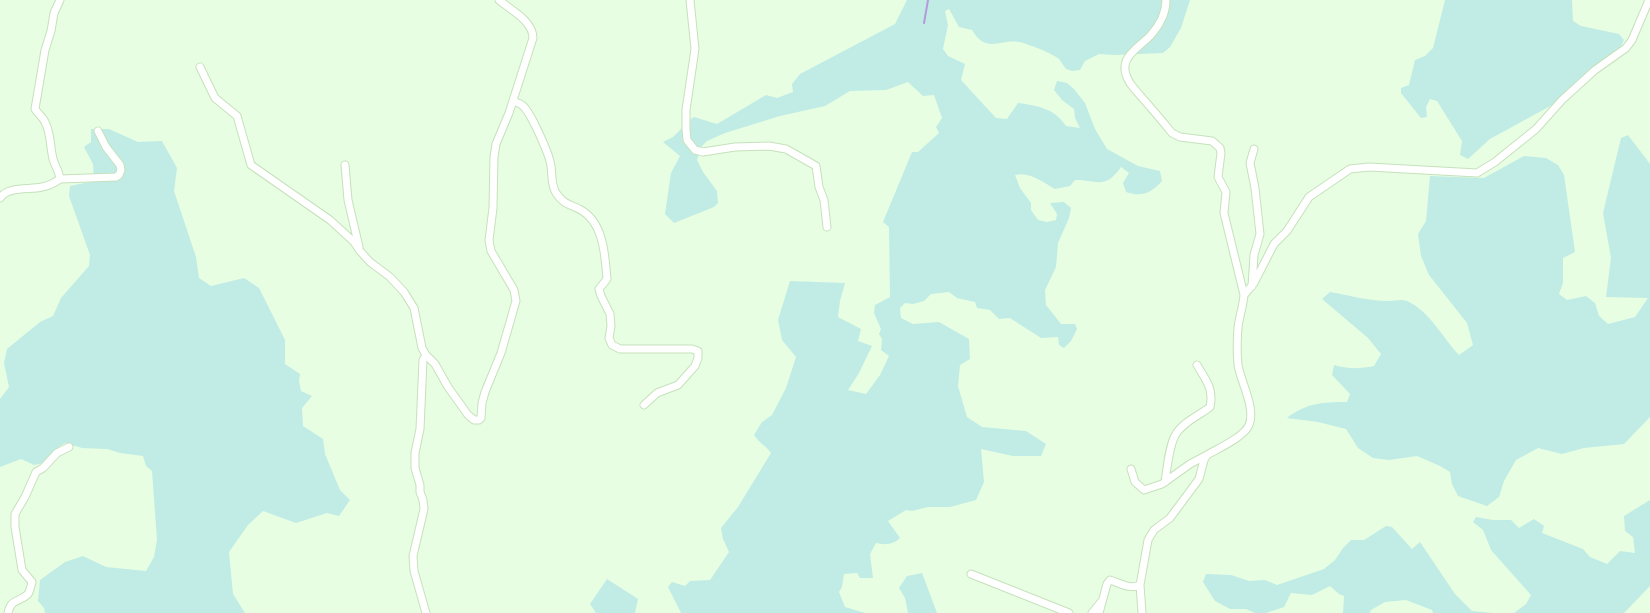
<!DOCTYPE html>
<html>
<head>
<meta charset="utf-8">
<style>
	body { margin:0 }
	canvas { display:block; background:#e7fee3 }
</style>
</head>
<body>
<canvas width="1650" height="613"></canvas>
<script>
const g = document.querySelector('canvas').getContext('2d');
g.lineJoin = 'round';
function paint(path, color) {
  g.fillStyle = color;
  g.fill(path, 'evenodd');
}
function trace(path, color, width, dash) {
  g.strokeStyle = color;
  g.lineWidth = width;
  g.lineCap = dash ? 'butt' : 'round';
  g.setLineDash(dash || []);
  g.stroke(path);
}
const green = new Path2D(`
	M907,0H1190L1181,28L1170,47L1163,53L1115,55L1099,54L1085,61L1080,70L1072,71L1066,69C1063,66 1062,62 1059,59C1054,54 1026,43 1019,42C1000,39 986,54 972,30L959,27L949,9L945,11L948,25L943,49L948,56L965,64L961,80L996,118L1007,119L1018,103C1038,106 1054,108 1066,126L1080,128L1075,118L1074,109L1062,100L1054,90L1057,81L1067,83L1074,89L1085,103L1095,129L1107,149L1138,166L1160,171L1162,181C1150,194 1142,197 1126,192L1123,183L1129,173L1121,167C1105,190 1098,180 1075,180L1070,186L1055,189C1043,182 1029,171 1015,175L1020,188L1031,203V210L1038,220L1047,222L1056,220L1057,214L1050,203L1064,202L1071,208L1069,218L1058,243L1056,267L1045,290L1046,305L1061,324H1075L1077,329L1071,341L1064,348L1059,345L1058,337L1041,338L1010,318L999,319L990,310L977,308L975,302L957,298L949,292L931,294L924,301L913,304L905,303L900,308L901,318L913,324L939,322L969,339L970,359L960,365L958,386L967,417L982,427L1026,431L1046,444L1041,456H1013L981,449L984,482L976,500L950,507H928L912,511L906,510L888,521L900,538C893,545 884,545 876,543L870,554L873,578H860L857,573L844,574L842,587L839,592L845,607L865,613H681L668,587L672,582L685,586L690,581L710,580L729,552L723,539L721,528L738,507L771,453C766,446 759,443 754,435L762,422L772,415L786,388L796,357L782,340L778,320L790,281L845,283L840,301L838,317L861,329L858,341L872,346L859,373L848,390L866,394L880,375L889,356L881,350L882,339L879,334L881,329L874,313L875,305L890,297L889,227L883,222L912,152H918L939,133L936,127L942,118L934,95L923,96L908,82L886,90L850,91L825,106L780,116L725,133L707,141L702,146L697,160L703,172L717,191L718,203L714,207L674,223L665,214L671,173L680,156L663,142L673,137L691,119L694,117L717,124L766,95L777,98L793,92L792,84L800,74L895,24Z
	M1445,0H1572L1573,21L1581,26L1619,34L1624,40L1620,48L1589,71L1554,104L1490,139L1468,159L1460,155L1462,141L1437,101L1430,99L1426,107L1427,117L1421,118L1401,93V88L1409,85L1415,60L1425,56L1433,48Z
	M91,129H109L138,142L162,141L177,168L174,191L196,257L199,278L211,286L244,278L259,288L285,340V364L300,374L299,381L301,391L312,396L302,408L303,426L323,439L325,454L340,490L350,500L339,516L327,513L296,523L263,511L248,525L229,552L233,594L245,613H45L44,608L38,601L40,580L65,562L83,556L106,567L146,571L154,557L157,540L152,471L146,466L143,456L120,453L107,449L82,448L65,443L56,449L44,463L34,465L21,459L0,467V399L9,387L4,363L7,349L40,322L53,316L61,298L89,266L90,255L69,196L70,186L94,181L93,164L84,147L91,142Z
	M1628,135L1650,164V417L1624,444L1584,448L1562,454L1538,448L1516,460L1504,481L1499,497L1487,506L1458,496L1452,484L1450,472L1440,466L1417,456L1389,460L1373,458L1358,448L1346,429L1318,422L1287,418C1306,403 1323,402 1347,402L1350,394L1332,375L1334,365C1348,369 1359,369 1374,366L1381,354L1368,338L1322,299L1330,292C1349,295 1368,301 1388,301C1397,301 1402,298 1411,303C1432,315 1443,338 1459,355L1473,345L1467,323L1429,275L1421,256L1418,234L1426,221L1430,176L1484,178L1524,156L1546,158L1558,165L1564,175L1575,252L1563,258V283L1559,294L1567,300L1586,296L1595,303L1599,316L1608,324L1635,317L1648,298L1606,297L1611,258L1603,213L1621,138Z
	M1650,500V586L1624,613H1514L1526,604L1531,595L1491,550L1483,530L1473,522L1476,517L1493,520H1511L1519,528L1534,519L1544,526L1542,533L1583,549L1590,557L1607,564L1620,551L1635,553L1633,537L1625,531L1624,516Z
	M1386,526L1392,527L1412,549L1420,542L1455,594L1472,611L1493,613H1433L1432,610L1406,600L1385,602L1371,610L1370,613H1343L1344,596L1339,594L1330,586L1312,595L1291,593L1284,607L1266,613H1255L1246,609H1230L1215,601L1203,582L1206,574L1231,575L1249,581L1265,580L1277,585L1324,569L1335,560L1343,548L1351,540H1364Z
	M922,573L937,613H908L905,598L899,588L907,576Z
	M607,579L638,599L635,613H596L590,604Z`);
const stream = new Path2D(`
	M924,23L928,0`);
const street = new Path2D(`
	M690,0L695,49L686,110V129L687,140L695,150L703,152L735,147L769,146L786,149L816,166L819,187L824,200L827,227
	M200,67L215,98L237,116L251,165L330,220L354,242L360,251L370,262L390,277L404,292L414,308L422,348L426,355L435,364L448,387L468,415L474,420H479L481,418L482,403L485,392L501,353L516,301L514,290L491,251L489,240L493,208L494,157L496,144L509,113L533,38C533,21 511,10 499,0
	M513,101C516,102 521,104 523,106C531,113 547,150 550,161C553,171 550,183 556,193C564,205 570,204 581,210C604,223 605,256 607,279L599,289L601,296L610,314L611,326L609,338L612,345L620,349H692L698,351V358L695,366L678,385L657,393L644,405
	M345,165L348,200L359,247
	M60,179L116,177L119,175L121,170L120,165L106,147L98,131
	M0,198C8,186 29,190 42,187C49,186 54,183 60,179C59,171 55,166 53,159C50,147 51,133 45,122C43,117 38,114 35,109L45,50L51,31L54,13L60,0
	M1252,286L1254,255L1260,234L1255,188L1250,163L1254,149
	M1244,295L1254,283L1274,244L1287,231L1309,197L1350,169L1369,167L1477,173L1495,162L1536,129L1562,100L1595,70L1626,48L1632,40L1649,0
	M426,355L423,360L420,429L415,453V468L420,485V492L423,500L424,509L413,556L414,571L426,613
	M1131,469L1135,482L1144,490L1162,484L1190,464L1207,455
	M1165,482C1167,470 1169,444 1176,434C1183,422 1200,415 1210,407C1214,389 1206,380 1197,365
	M971,574L1069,613
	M1140,585L1142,613
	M8,613C11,598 19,603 28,594C30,591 31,586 32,582L22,570L15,527V514L25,497L36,472L43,468L57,453L69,447
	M1092,613L1101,602
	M1099,613L1107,584L1110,580C1120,583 1130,590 1140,585L1148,540L1154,530L1170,518L1199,479L1204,460L1207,455C1219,448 1244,437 1249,425C1256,408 1241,383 1238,365C1237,354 1237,340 1238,328C1239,317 1243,307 1244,295L1224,213L1226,192L1218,177L1221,153L1220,148L1212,141L1180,137L1172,133C1163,122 1154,111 1144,100C1140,95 1134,89 1130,83C1115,59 1136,50 1150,36C1160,25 1166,14 1166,0`);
paint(green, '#c0ece5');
trace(stream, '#b59bdb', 2);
trace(street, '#c6e1bb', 9);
trace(street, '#fff', 7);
</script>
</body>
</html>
